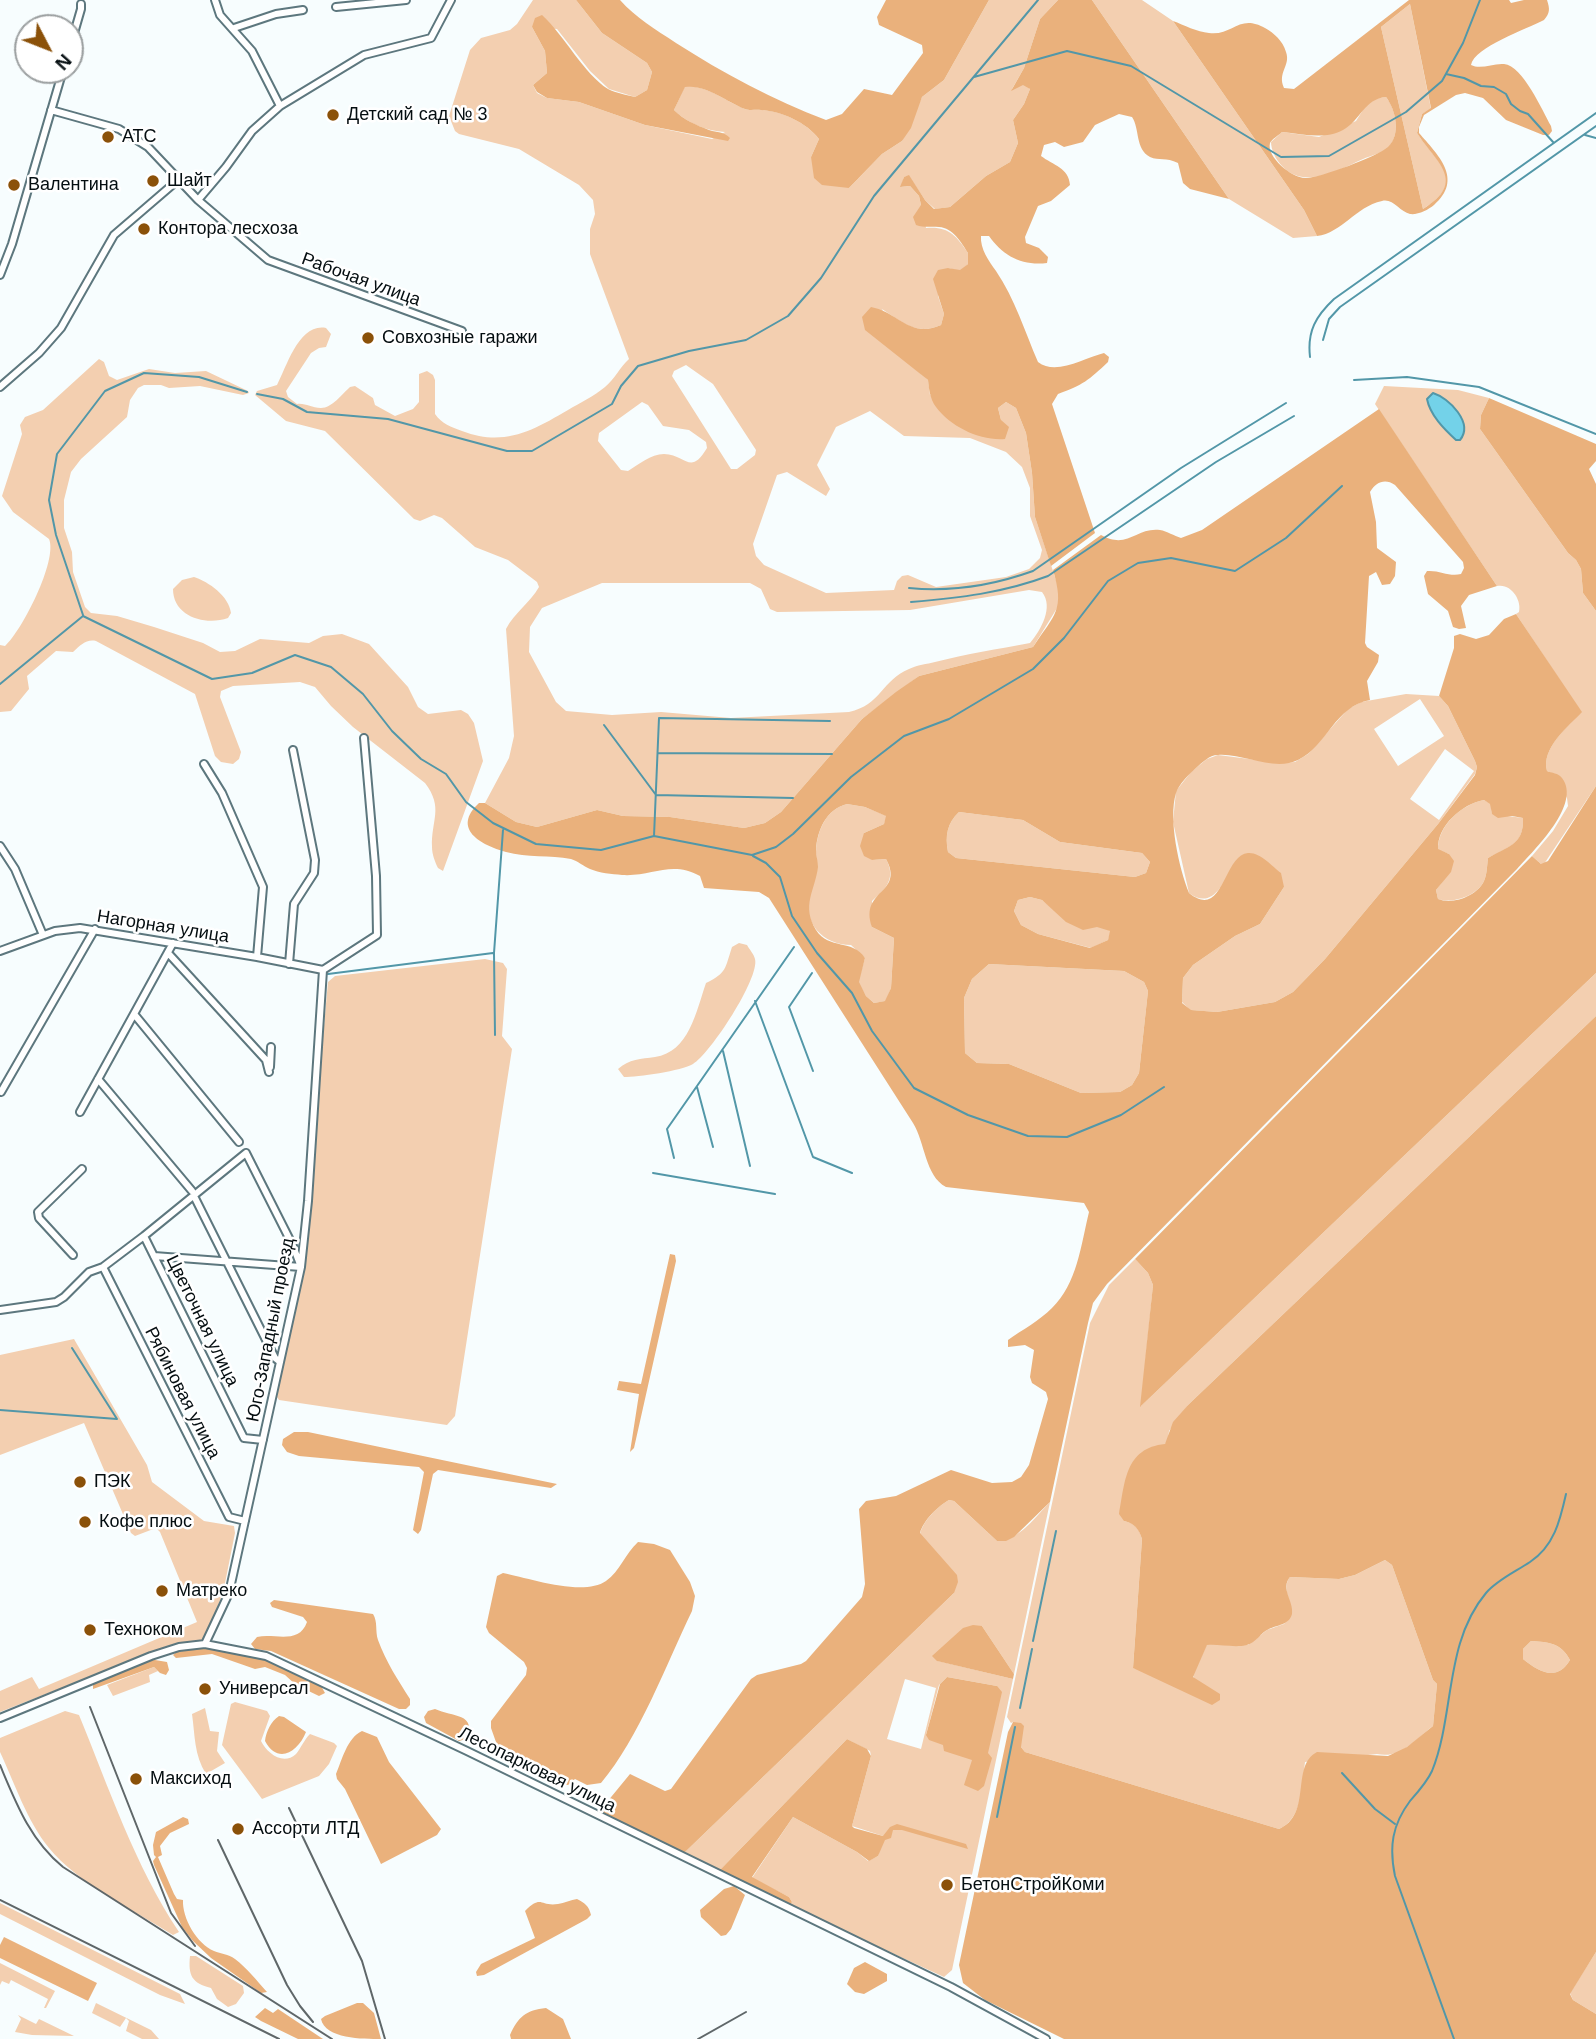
<!DOCTYPE html>
<html>
<head>
<meta charset="utf-8">
<style>
	body { margin:0 }
	#map { position:relative; width:1596px; height:2039px; overflow:hidden; background:#f7fdfe; font-family:Arial,sans-serif }
	canvas { display:block }
	.north { position:absolute; left:14px; top:14px; width:70px; height:70px; box-sizing:border-box; background:#fff; border:2px solid #9b9fa0; border-radius:50%; rotate:132deg; font-size:19px; font-weight:700; line-height:28px; text-align:center; color:#050e11 }
	.north::after { content:''; display:block; margin:auto; width:24px; height:32px; background:#8b5109; clip-path:polygon(50% 0,100% 100%,50% 72%,0 100%) }
</style>
</head>
<body>
<div id="map">
<canvas width="1596" height="2039"></canvas>
<div class="north">N</div>
</div>
<script>
const g = document.querySelector('canvas').getContext('2d');
g.lineJoin = 'round';
function paint(path, color) {
  g.fillStyle = color;
  g.fill(path, 'evenodd');
}
function trace(path, color, width, dash) {
  g.strokeStyle = color;
  g.lineWidth = width;
  g.lineCap = dash ? 'butt' : 'round';
  g.setLineDash(dash || []);
  g.stroke(path);
}
function label(font, color, halo, rows, align = 'center') {
  g.font = font + ' Arial,sans-serif';
  g.lineWidth = 5;
  g.setLineDash([]);
  g.textBaseline = 'middle';
  g.strokeStyle = halo;
  g.fillStyle = color;
  for (const [text, x, y, turn = 0] of rows) {
    g.save();
    g.translate(x, y);
    g.rotate((+turn || 0) * Math.PI / 180);
    g.textAlign = isNaN(turn) ? turn : align;
    if (halo) g.strokeText(text, 0, 0);
    g.fillText(text, 0, 0);
    g.restore();
  }
}
const green = new Path2D(`
	M533,0H576L602,33L647,63L652,72L647,90L635,97L609,89L590,71L557,29L532,27L545,51L547,73L533,85L537,93L547,98L579,102L645,125L712,139L725,132C706,131 687,123 674,110L685,86C707,85 725,101 745,109C751,111 756,109 762,110C782,111 807,123 819,139L811,157L849,188L882,154L902,141L922,97L944,80L989,0H1058L1040,19L1024,68L1012,89L1024,84L1030,89L1024,104L1013,120L1018,143L1010,162L986,176L950,207L935,209L925,200L909,176L904,177L901,187L910,186L919,196L926,228C948,226 956,235 968,253V264L960,271L948,268L938,296L944,314L941,325C916,336 902,322 882,309L903,358L928,380L930,395L1001,420L998,408L1006,402L1016,408L1026,433L1032,473L1035,517L1060,592L1059,605L1033,647L919,676L862,719L781,812L765,823L744,828L670,817L623,816L597,810L537,827L516,822L485,803L509,758L514,736L506,629C514,613 530,603 539,587L537,582L508,560L475,547L442,518L434,515L420,521L414,519L325,431L286,421L255,395L257,391L277,385C287,366 299,323 326,328L331,334L326,347L319,348L311,353L286,391L288,397L297,404C306,403 311,408 321,408C332,408 342,394 350,387L355,386L373,398L375,405L395,416L413,409L419,402V374L427,371L433,375L435,380V414C442,424 451,427 462,431C504,447 532,431 568,410C580,403 594,396 605,387C614,380 620,367 629,359L590,254V229L595,214L593,200L579,185L519,149L459,134L455,131L449,116L470,50L481,38L510,30L517,24ZM686,365L713,384L756,450L755,455L737,469H731L672,376L674,371ZM642,402L648,405L663,426L689,430L706,442L707,448C690,476 687,455 664,454C651,454 638,465 628,471L621,470L598,441L599,433ZM870,411L904,436L970,438L1006,452L1022,467L1030,488V516L1042,550L1040,558L1029,569L1006,577L936,587L908,575L902,576L897,581L894,590L826,593L764,565L756,556L753,544L777,475L787,472L826,496L830,489L817,465L836,427ZM602,583H750L761,589L770,609L777,612L910,610L1029,590L1042,592C1054,607 1041,630 1030,643C998,649 966,654 935,662C927,664 917,665 909,669C882,680 881,705 849,712L731,718L661,712L612,715L566,711L556,702L529,652L530,627L542,608Z
	M1092,0H1142L1173,21L1304,210L1317,236L1293,238L1229,199Z
	M1410,4L1431,109L1422,114L1417,133C1437,164 1469,180 1423,209L1381,27Z
	M1386,97C1396,109 1401,135 1388,148C1382,153 1370,156 1363,159C1339,170 1304,190 1282,166C1276,160 1271,150 1271,142L1282,132L1319,137L1356,121L1366,105L1376,98Z
	M99,359L104,362L109,376L117,380L149,369L175,373L206,371L248,391L249,393L243,395L200,386L169,388L161,385H144L138,388L130,400L127,417L81,459L71,472L64,500V528L72,552L73,572L85,607L91,613L117,616L154,627L203,643L220,652L235,651L260,639L309,643L323,636L342,634L369,644L408,687L418,707L428,714L461,710L468,714L474,723L483,761L443,871L438,868C435,862 432,854 432,847C431,820 444,808 425,783L353,727L331,706L315,687L300,682L233,686L221,691L220,697L241,752L239,759L233,764L221,762L215,756L195,694L96,641C86,639 81,645 73,652L56,651L27,676L29,689L11,711L0,712V645L5,646C22,631 58,560 49,539L13,512L2,496L22,434L20,425L25,417L43,410Z
	M1384,386L1458,390L1489,398L1481,415L1480,429L1568,553L1576,560L1581,569L1583,593L1596,611V786L1544,864H1541L1532,856L1553,831L1568,806L1567,798L1554,774L1547,771C1541,748 1568,727 1581,712L1516,614L1519,612C1522,600 1511,583 1497,586L1375,404Z
	M194,577C209,582 229,596 231,613L228,618C206,626 173,617 173,589L182,580Z
	M1406,694L1439,696L1448,706L1475,761L1477,767L1475,774L1438,824L1325,959L1293,992L1275,1002L1217,1012L1190,1010L1182,1002L1183,978L1193,965L1235,936L1260,924L1284,887L1220,888C1211,900 1201,902 1189,893L1173,822L1176,791L1191,772L1207,759L1218,755L1281,763L1295,762L1308,754L1348,709L1361,702ZM1420,699L1444,736L1398,766L1374,729ZM1445,749L1474,771L1439,820L1410,799Z
	M1484,800L1491,804L1492,814L1523,818C1524,846 1508,846 1488,858C1487,865 1487,875 1484,881C1477,896 1452,904 1438,899L1436,890L1443,881L1449,854L1438,850C1437,826 1462,804 1484,800Z
	M847,804L865,807L887,816L884,824L864,833L872,860L886,859C896,878 887,888 872,901V927L894,938L891,988L886,1001L874,1003L866,996L858,982L865,958L851,945C823,945 802,923 810,894C812,885 816,877 817,867C818,862 816,857 816,851C817,831 826,809 847,804Z
	M959,812L1023,820L1060,842L1142,853L1150,862L1146,873L1135,877L956,858L948,852C945,836 947,823 959,812Z
	M1030,897L1042,900L1053,909L1111,931L1108,940L1091,948L1038,934L1021,925L1014,911L1018,900Z
	M739,943L747,945C749,949 754,954 755,959C760,978 710,1054 693,1064C682,1071 637,1077 624,1077L618,1069C629,1059 641,1059 655,1057C689,1052 696,1012 706,983C727,973 725,968 732,947Z
	M485,959L503,963L507,969L502,1036L512,1049L455,1416L447,1425L279,1400L277,1397L302,1267L328,982L335,976Z
	M989,964L1124,971L1144,982L1148,991L1139,1073L1132,1085L1120,1092L1081,1093L1009,1064L977,1063L965,1053L964,998L972,979Z
	M1596,973V1016L1189,1404L1169,1431L1168,1439L1124,1521C1134,1523 1139,1528 1142,1539L1133,1668L1194,1679L1193,1675L1207,1644L1248,1645L1267,1630L1284,1624L1292,1613C1290,1602 1282,1586 1290,1577L1339,1579L1355,1575L1385,1560L1392,1565L1433,1680L1437,1684L1433,1726C1415,1740 1401,1759 1377,1754L1305,1762C1302,1785 1303,1818 1279,1829L1025,1752L1021,1747L1013,1722L1011,1723L1007,1717L1090,1323L1109,1285L1135,1259L1148,1273L1153,1285L1141,1406Z
	M74,1339L147,1465L152,1482L204,1521L234,1526L235,1533L223,1593L204,1640L140,1657L0,1712V1691L32,1677L39,1689L197,1622L160,1532L156,1528L135,1536L131,1533L84,1423L0,1455V1355Z
	M949,1500L954,1501L997,1541C1019,1541 1036,1516 1050,1502L1014,1674L982,1626L938,1661L1013,1679L952,1970L944,1977L790,1906L792,1902L789,1897L752,1878L793,1817L857,1852L868,1861L878,1856L883,1836L852,1826L871,1756L870,1751L847,1739L718,1872L683,1854L954,1593L920,1534C923,1521 938,1506 949,1500ZM947,1677L997,1686L926,1735L939,1685ZM905,1679L936,1688L921,1749L887,1739Z
	M1531,1641C1549,1642 1561,1643 1570,1660C1557,1682 1539,1672 1523,1659V1649Z
	M154,1667L158,1671L149,1675L150,1682L113,1696L107,1685Z
	M235,1702L267,1711L270,1716L261,1741C267,1753 283,1766 296,1754C301,1748 304,1740 310,1734L334,1743L337,1746L329,1764L319,1776L262,1799L222,1745L231,1704Z
	M205,1708L210,1731L219,1732L217,1751L225,1763L206,1774C194,1755 195,1735 192,1714Z
	M65,1711L79,1715C109,1788 135,1866 179,1932L173,1935C135,1911 76,1882 49,1848C27,1821 15,1784 0,1752V1738Z
	M0,1903L180,1994L185,2004L160,1995L0,1914Z
	M1596,1952V2014L1573,2000L1570,1993Z
	M190,1956H196L243,1986L244,1993L236,2004L228,2007L217,1999L211,1988C192,1983 188,1976 190,1956Z
	M0,1963L55,1991L46,2008H44L48,1999L11,1980L9,1984L2,1981L0,1985Z
	M96,2003L151,2030L159,2039H142L126,2031L129,2021L126,2018L120,2027L92,2013Z
	M18,2015L36,2024L39,2019L74,2036L32,2035L15,2032L21,2019Z`);
const forest = new Path2D(`
	M576,0H620C636,18 655,29 676,43C723,73 773,100 826,120L842,114L864,89L892,95L923,53L922,45L879,25L877,17L886,0H989L944,80L922,97L911,128L902,141L882,154L849,188L822,185L814,178L811,157L819,139C807,123 782,111 761,110C755,109 751,111 745,109C725,101 706,84 685,87L674,110C684,120 696,125 709,130C718,133 723,131 730,138L728,141L645,125L579,102L547,98L537,92L533,85L547,73L545,51L532,27L535,18L542,15C564,35 584,74 608,89C616,93 627,95 635,97L647,90L652,72L647,63L602,33Z
	M1058,0H1092L1229,199L1190,189L1183,183L1178,163C1166,157 1159,161 1150,157C1135,149 1140,129 1132,117L1119,114L1095,125L1083,142L1064,147L1055,142L1044,145L1041,156C1053,165 1069,168 1070,185L1051,201L1038,206L1025,237L1026,243L1039,248L1048,257L1047,263C1022,266 1003,256 989,236H981C980,249 989,261 996,271C1015,299 1025,332 1038,362C1056,376 1084,358 1104,353L1109,357L1108,362C1089,380 1083,385 1058,394L1052,404L1095,533L1051,566L1035,517L1032,473L1026,433L1016,408L1006,402L998,408L1001,420L1009,427L1005,439C980,441 951,427 936,407C930,399 929,389 928,380L865,330L862,317L871,307C898,312 910,339 941,325L944,314L933,279L938,270L948,268L960,270L968,264V253C961,242 953,228 939,227C930,226 925,228 916,225L913,217L921,205L919,196L910,186L900,187L904,177L909,175L925,200L934,209L950,207L986,176L1010,162L1018,143L1013,120L1024,104L1030,89L1023,85L1011,91L1024,68L1040,19Z
	M1409,0H1509L1511,3L1524,0H1547C1550,9 1550,13 1544,20C1527,29 1474,47 1471,65C1481,70 1493,63 1504,64C1523,66 1542,110 1551,126L1552,131L1549,135H1543L1506,120L1483,98L1465,93L1456,95L1424,115L1419,127V133C1438,155 1464,179 1434,205C1428,210 1418,215 1410,214C1400,212 1393,198 1382,201C1355,207 1342,233 1317,236L1304,210L1173,21C1184,25 1197,32 1209,33C1233,36 1239,13 1265,28C1274,33 1283,41 1286,52C1291,66 1277,72 1284,88L1294,89ZM1410,4L1431,108L1422,114L1417,133C1436,163 1468,181 1423,209L1381,27ZM1386,97C1396,110 1401,135 1388,147C1378,156 1320,178 1306,178C1293,179 1266,157 1270,143C1272,139 1279,135 1282,132C1303,134 1324,140 1343,130C1361,120 1364,99 1386,97Z
	M1489,398L1596,444V461L1589,469L1596,484V611L1583,593L1581,569L1576,560L1568,553L1480,429L1481,415Z
	M1379,409L1497,586L1469,595L1461,606L1466,628L1459,629L1453,627L1448,611L1428,594L1424,576L1427,571C1440,570 1449,577 1461,574L1464,568L1463,562L1395,485C1385,478 1376,482 1370,492L1376,522L1377,548L1396,562L1395,576L1390,584L1382,585L1376,572L1369,576L1365,643L1367,647L1379,655L1378,662L1367,681L1370,700C1335,706 1327,746 1298,760C1274,772 1243,753 1218,755C1209,755 1202,763 1196,768C1189,774 1179,784 1176,793C1168,819 1179,868 1189,893C1224,921 1223,855 1248,853C1260,852 1272,866 1281,873L1284,887L1260,924L1235,936L1193,965L1183,978L1182,1003L1191,1010L1217,1012L1275,1002L1293,992L1325,959L1438,824L1475,775L1477,767L1475,761L1448,706L1439,696L1454,648V636L1460,634L1476,639L1489,635L1504,619L1516,614L1582,712C1568,727 1541,748 1547,771C1552,773 1558,773 1562,778C1582,804 1534,850 1517,869L1107,1284L1093,1303L1088,1323L1050,1502L1014,1537L1006,1541H997L954,1501L949,1500C938,1506 923,1521 920,1533L957,1575L958,1582L954,1593L683,1854L598,1813L630,1774L665,1791L671,1789L751,1679L757,1675L801,1664L806,1661L862,1597L865,1584L859,1509L866,1501L896,1496L951,1470L992,1483L1012,1482L1021,1477L1029,1465L1048,1399L1046,1392L1032,1383L1030,1377L1034,1350L1025,1345L1008,1347V1340C1022,1330 1039,1321 1052,1308C1077,1284 1081,1245 1089,1212L1084,1203L946,1187C925,1176 925,1142 913,1123C865,1048 817,973 769,898L759,892L704,888L700,876C671,860 652,877 622,875C612,874 599,873 590,869C583,866 578,861 571,859C550,855 527,858 506,852C481,845 451,829 479,803H485L516,822L537,827L597,810L623,816L670,817L744,828L765,823L781,812L862,719L896,692L919,676L1033,647C1055,614 1065,610 1053,570L1101,535C1128,550 1136,527 1160,530C1167,531 1174,536 1181,538L1202,530ZM1484,800L1490,804L1492,814L1498,818L1512,816L1523,818C1524,846 1507,846 1488,858C1487,865 1487,875 1484,881C1477,896 1453,905 1438,899L1436,890L1451,872L1454,861L1449,854L1438,849C1437,826 1462,804 1484,800ZM847,804L865,807L886,816L884,824L864,833L860,846L864,856L872,860L886,859C905,894 859,889 872,927L894,938L891,988L885,1001L874,1003L866,996L859,982L865,958C853,939 829,950 816,930C801,905 815,891 818,867C818,861 816,856 816,850C817,831 826,809 847,804ZM959,812L1023,820L1060,842L1142,853L1150,862L1146,873L1135,877L956,858L948,852C945,836 947,823 959,812ZM1030,897L1042,900L1066,922L1083,930L1097,927L1110,931L1108,940L1090,948L1038,934L1021,925L1014,911L1018,900ZM989,964L1124,971L1144,982L1148,991L1139,1073L1132,1085L1120,1092L1081,1093L1009,1064L977,1063L965,1053L964,998L972,979Z
	M1596,786V973L1140,1407L1153,1285L1148,1273L1135,1259L1532,856L1541,864L1548,861Z
	M1596,1016V1952L1570,1994L1573,2000L1596,2014V2039H1064L985,2000L963,1983L959,1965L1008,1732L1013,1722L1021,1723L1024,1726L1021,1747L1025,1752L1279,1829C1313,1814 1290,1766 1317,1752L1388,1756L1407,1747L1433,1726L1437,1684L1433,1680L1392,1565L1385,1560L1355,1575L1339,1579L1290,1577C1280,1589 1294,1601 1292,1614C1289,1625 1277,1625 1269,1629C1261,1632 1256,1643 1247,1645C1235,1648 1219,1644 1207,1645L1193,1677L1220,1694V1700L1212,1705L1133,1668L1142,1539C1139,1529 1134,1523 1124,1521L1119,1514C1125,1482 1125,1448 1165,1444L1173,1422L1189,1404ZM1531,1641C1549,1642 1561,1643 1570,1660C1557,1682 1539,1672 1523,1659V1649Z
	M670,1254L675,1255L676,1261L634,1448L630,1452L639,1394L617,1390L619,1381L641,1384Z
	M294,1432H308L557,1484L551,1488L438,1470L433,1474L421,1530L418,1534L413,1530L424,1472L419,1467L299,1456L287,1452L282,1445L283,1439Z
	M638,1542L654,1544L670,1550L690,1582L695,1596L692,1611C666,1665 639,1738 601,1783L587,1785L575,1779L568,1785L558,1784L550,1771L522,1759L512,1763L502,1759L491,1728V1721L526,1675L527,1668L524,1662L489,1633L486,1627L497,1576L503,1573C529,1578 583,1597 606,1581C620,1571 625,1554 638,1542Z
	M274,1600L373,1614C378,1622 375,1631 378,1640C386,1662 398,1680 410,1699V1705L406,1709H399L271,1651L255,1649L251,1644L257,1637C275,1633 299,1645 307,1622L303,1617L272,1607L270,1603Z
	M973,1625L982,1626L1014,1674L1013,1679L937,1661L932,1656L963,1628Z
	M206,1647L265,1658L320,1684L325,1693L319,1696L296,1685L285,1675L265,1667L255,1669L212,1654L176,1658L173,1655L176,1652Z
	M149,1659L167,1662L169,1670L166,1675L160,1673L154,1667L93,1689V1683Z
	M947,1677L997,1686L1002,1692L988,1753L992,1758L984,1786L978,1791L964,1785L972,1760L944,1751L943,1745L929,1740L926,1735L940,1684Z
	M435,1709C452,1717 478,1713 466,1739L459,1741L426,1723L424,1717L428,1711Z
	M279,1716L284,1717L306,1732C298,1752 278,1765 265,1741C266,1732 271,1721 279,1716Z
	M362,1731L377,1737L389,1762L441,1829L437,1835L381,1864L345,1789L337,1779L336,1774C342,1760 347,1738 362,1731Z
	M847,1739L867,1749L871,1756L852,1826L854,1828L883,1836L890,1827L897,1824L966,1844L968,1849L902,1830H893L891,1838L885,1840L878,1856L869,1861L857,1852L793,1817L752,1877L789,1897L792,1902L790,1906L718,1872Z
	M183,1817L188,1819L189,1824L170,1833L160,1846L162,1855L158,1857L174,1894L177,1899L183,1900C182,1918 197,1944 214,1951C221,1954 228,1954 235,1959C247,1968 257,1981 267,1992L261,1993L211,1958L193,1941L182,1927L154,1865L153,1861L156,1857L154,1855L153,1845L156,1832Z
	M734,1886L745,1895L731,1929L726,1935L721,1936L701,1917L700,1910L724,1889Z
	M577,1899C585,1903 589,1906 591,1915L587,1919L484,1975L477,1976L476,1972L481,1964L535,1938L525,1911C542,1894 540,1907 558,1904C564,1903 571,1900 577,1899Z
	M4,1937L97,1983L88,2001L0,1958V1945Z
	M865,1962L887,1974V1981L864,1994L855,1992L847,1984L854,1968Z
	M357,2003H363L374,2013L381,2039C363,2039 325,2039 321,2019L325,2016Z
	M265,2008L273,2013L278,2009L323,2039H298L261,2021L255,2017Z
	M546,2008L563,2019L571,2039H511L510,2035C518,2017 526,2010 546,2008Z`);
const water = new Path2D(`
	M1433,393C1449,398 1474,423 1460,440H1456C1444,429 1430,415 1427,399Z`);
const stream = new Path2D(`
	M1446,74L1464,78L1481,86L1494,87L1506,94L1511,104L1520,111L1528,114L1553,142
	M974,77L1067,51L1131,66L1281,157L1329,156L1406,112L1442,81L1463,43L1480,0
	M1585,135L1596,138
	M1323,340L1329,319L1340,307L1596,126
	M1310,357C1307,331 1316,316 1334,299L1596,113
	M1354,380L1407,377L1479,387L1596,434
	M257,394L283,399L307,412L388,419L507,451H532L612,404L621,386L638,366L689,351L746,340L788,316L821,278L874,196L1038,0
	M909,588C950,592 994,585 1033,571L1181,468L1286,403
	M911,602C959,598 1003,593 1048,576L1216,462L1294,416
	M83,615L56,535L49,500L57,454L105,391L144,373L199,377L247,392
	M0,684L83,616L212,679L252,673L295,655L331,667L363,694L392,731L421,759L446,774L466,802L493,823L536,844L601,850L654,836L752,855L776,847L793,834L851,777L904,736L949,719L1033,669L1064,638L1108,581L1138,563L1171,558L1235,571L1286,538L1342,486
	M604,725L656,795L793,798
	M658,753L832,754
	M654,836L659,718L830,721
	M753,856L766,863L780,877L792,916L817,953L852,993L872,1031L914,1088L968,1115L1028,1136L1067,1137L1121,1115L1164,1087
	M812,973L789,1007L813,1071
	M328,974L493,953
	M755,1001L813,1157L852,1173
	M495,1035L494,953L503,830
	M723,1051L750,1166
	M697,1087L713,1147
	M674,1158L667,1129L794,947
	M653,1173L775,1194
	M0,1410L117,1419L72,1348
	M1033,1641L1056,1531
	M1020,1708L1032,1649
	M1342,1773L1375,1809L1395,1824
	M997,1817L1015,1727
	M1454,2039L1395,1876C1389,1847 1392,1825 1410,1801C1418,1792 1427,1782 1432,1771C1455,1714 1444,1643 1486,1593C1497,1580 1515,1572 1530,1562C1554,1546 1560,1521 1566,1494`);
const minor = new Path2D(`
	M215,0L220,15L252,51L280,106
	M336,7L406,0
	M234,28L276,14L303,10
	M70,47L81,9V4
	M51,110L119,129L148,147L198,200L268,260L462,331
	M198,200L226,167L252,131L280,106L364,55L431,38L451,0
	M0,275L12,244L63,70
	M0,387L39,353L61,328L114,235L178,180
	M204,764L222,793L263,887L257,957
	M0,846L15,869L43,935
	M0,951L55,931L80,928L257,957L323,970
	M168,953L266,1060L269,1072
	M289,964L294,904L314,873L315,860L293,750
	M323,970L377,935L376,876L364,738
	M134,1014L239,1142
	M270,1067L271,1047
	M98,1079L192,1191
	M1,1092L95,929
	M80,1112L173,943
	M194,1196L275,1358L280,1362
	M144,1236L244,1438L263,1440
	M73,1255L39,1218L38,1212L82,1169
	M103,1267L229,1517L245,1521
	M0,1310L56,1302L64,1297L89,1272L103,1267L144,1236L246,1153L293,1246L301,1267L154,1256
	M205,1644L229,1593L301,1267L308,1201L323,970
	M0,1718L151,1656L179,1647L205,1644L266,1656L467,1751L951,1987L1046,2039`);
const rail = new Path2D(`
	M90,1707L171,1913L195,1946
	M0,1765C16,1803 30,1840 63,1867L332,2039
	M289,1808L362,1961L385,2039
	M218,1840L287,1985L300,2006L313,2022
	M0,1900L279,2039
	M698,2039L746,2012`);
const markers = [
	[333,115,7,"#8b5109"],
	[108,137,7,"#8b5109"],
	[153,181,7,"#8b5109"],
	[14,185,7,"#8b5109"],
	[144,229,7,"#8b5109"],
	[368,338,7,"#8b5109"],
	[80,1482,7,"#8b5109"],
	[85,1522,7,"#8b5109"],
	[162,1591,7,"#8b5109"],
	[90,1630,7,"#8b5109"],
	[205,1689,7,"#8b5109"],
	[136,1779,7,"#8b5109"],
	[238,1829,7,"#8b5109"],
	[947,1885,7,"#8b5109"]
];
const poiNames = [
	["Детский сад № 3",347,115],
	["АТС",122,137],
	["Шайт",167,181],
	["Валентина",28,185],
	["Контора лесхоза",158,229],
	["Совхозные гаражи",382,338],
	["ПЭК",94,1482],
	["Кофе плюс",99,1522],
	["Матреко",176,1591],
	["Техноком",104,1630],
	["Универсал",219,1689],
	["Максиход",150,1779],
	["Ассорти ЛТД",252,1829],
	["БетонСтройКоми",961,1885]
];
const streetNames = [
	["Рабочая улица",361,280,20],
	["Нагорная улица",163,927,9],
	["Цветочная улица",202,1321,64],
	["Юго-Западный проезд",271,1330,-79],
	["Рябиновая улица",182,1393,63],
	["Лесопарковая улица",537,1770,26]
];
paint(green, '#f3cfb0');
paint(forest, '#eab17c');
paint(water, '#73d2e9');
trace(water, '#5297a8', 2);
trace(stream, '#5297a8', 2);
trace(minor, '#5d777e', 10);
trace(minor, '#fff', 6);
trace(rail, '#5f6769', 2);
for (const [x, y, r, color] of markers) {
  const dot = new Path2D();
  dot.arc(x, y, r, 0, 2 * Math.PI);
  g.fillStyle = color;
  g.fill(dot);
  trace(dot, '#fff', 2.5);
}
label('18px', '#050e11', '#fff', poiNames, 'left');
label('18px', '#050e11', '#fff', streetNames);
</script>
</body>
</html>
